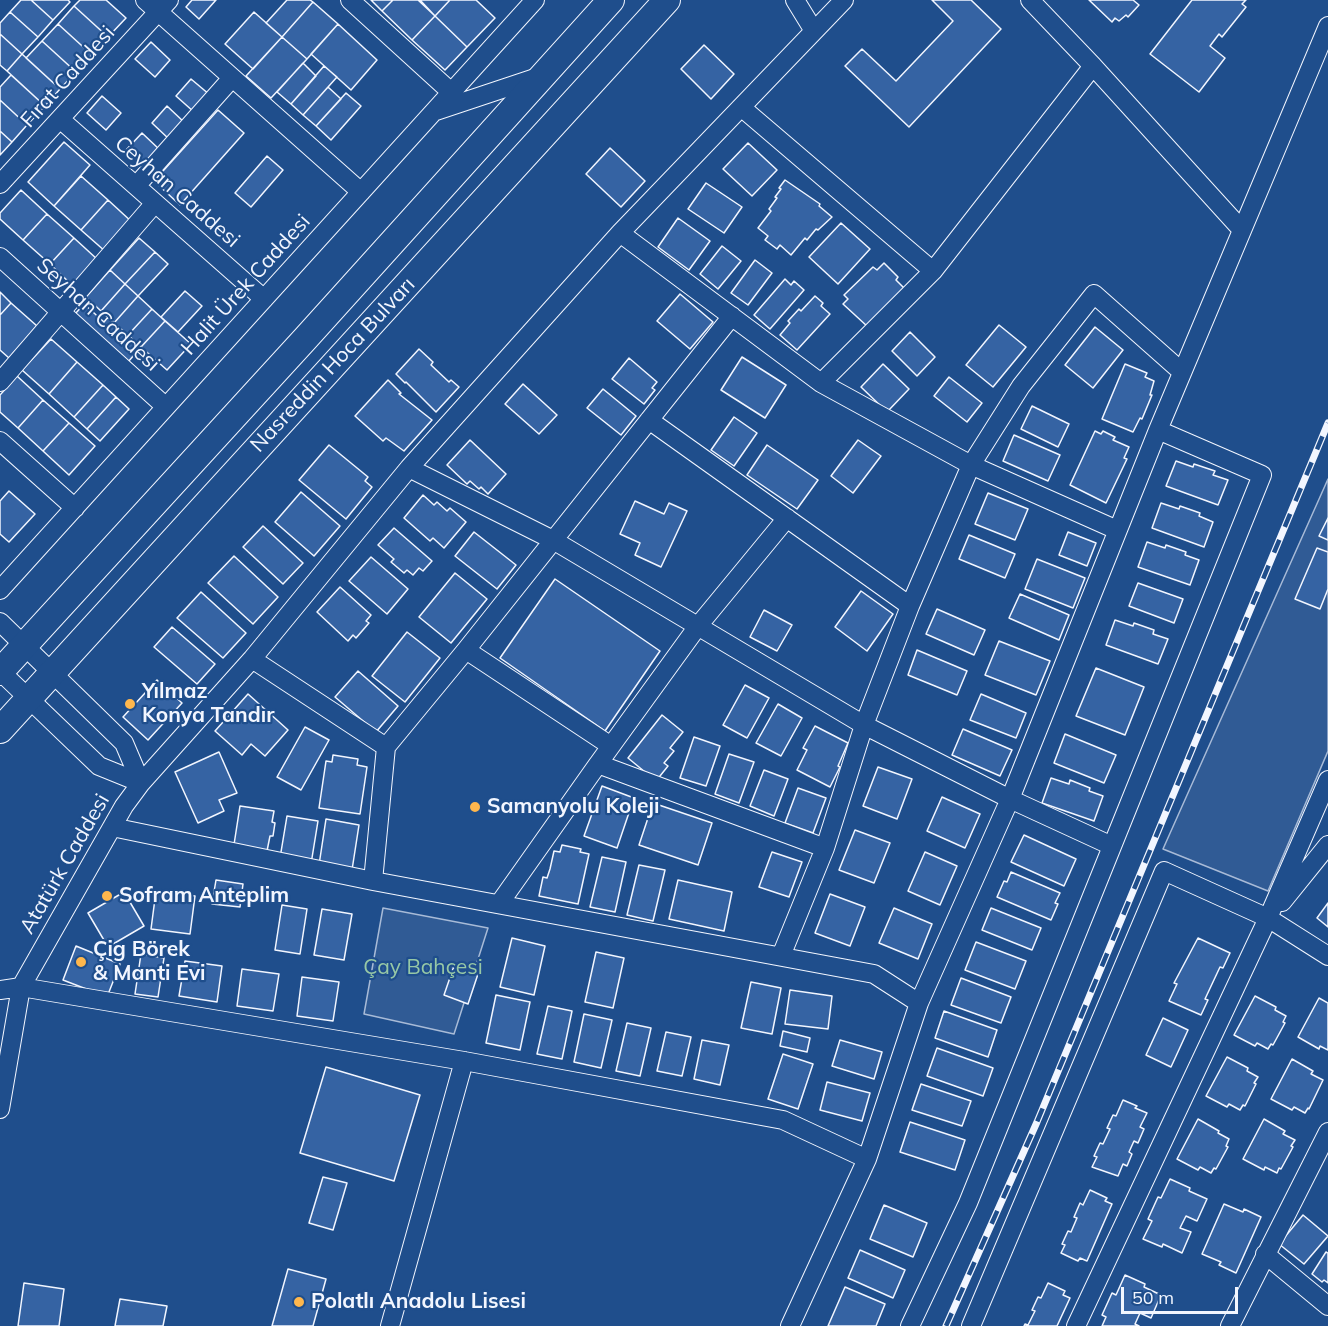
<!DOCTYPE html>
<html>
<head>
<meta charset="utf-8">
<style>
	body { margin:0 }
	#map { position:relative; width:1328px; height:1326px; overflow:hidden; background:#1f4e8c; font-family:Mulish,sans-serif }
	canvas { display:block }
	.scale { position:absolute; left:1121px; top:1287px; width:117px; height:27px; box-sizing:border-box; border:3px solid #f2f6ff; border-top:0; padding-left:8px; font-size:18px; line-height:21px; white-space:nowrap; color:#f2f6ff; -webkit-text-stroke:4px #1f4e8c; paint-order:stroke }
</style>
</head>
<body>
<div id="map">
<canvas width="1328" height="1326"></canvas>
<div class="scale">50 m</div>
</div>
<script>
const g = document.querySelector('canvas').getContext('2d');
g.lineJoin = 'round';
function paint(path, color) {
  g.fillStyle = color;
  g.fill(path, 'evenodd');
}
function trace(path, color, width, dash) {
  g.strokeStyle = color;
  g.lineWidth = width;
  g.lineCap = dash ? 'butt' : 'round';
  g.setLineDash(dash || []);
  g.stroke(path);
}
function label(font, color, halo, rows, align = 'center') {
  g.font = font + ' Mulish,sans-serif';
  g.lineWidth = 4.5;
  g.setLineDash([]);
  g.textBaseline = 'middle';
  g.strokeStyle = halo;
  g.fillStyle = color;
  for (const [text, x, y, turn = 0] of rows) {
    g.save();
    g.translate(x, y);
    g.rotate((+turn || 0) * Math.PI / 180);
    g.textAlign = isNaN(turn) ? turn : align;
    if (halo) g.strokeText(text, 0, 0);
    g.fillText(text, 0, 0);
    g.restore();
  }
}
const green = new Path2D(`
	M1328,479V751L1268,891L1163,849Z
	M383,908L488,928L454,1034L364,1014Z`);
const building = new Path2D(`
	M21,0H31L53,20L38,37L10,12Z
	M31,0H68L70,2L53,20Z
	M80,0H106L126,18L108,37L74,6Z
	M192,0H216L199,19L186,7Z
	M287,0H310L313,2L282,37L266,23Z
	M371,0H393L382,11Z
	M393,0H418L435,16L412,40L382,11Z
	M420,0H450L435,16Z
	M450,0H476L495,18L467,47L435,16Z
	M932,0H971L1001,29L909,127L845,66L862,49L896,81L953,21Z
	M1089,0H1133L1139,5L1128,17L1126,15L1119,21L1115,18L1112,22Z
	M1192,0H1246L1242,4L1246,7L1222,37L1219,34L1210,46L1225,58L1199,92L1150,54Z
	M313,2L338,24L307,59L282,37Z
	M74,6L108,37L92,55L58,24Z
	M10,12L38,37L22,54L0,34V23Z
	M254,12L282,37L253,69L225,44Z
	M435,16L467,47L445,70L412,40Z
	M58,24L92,55L76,72L42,41Z
	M338,24L377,60L351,90L311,54Z
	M0,34L22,54L7,71L0,65Z
	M282,37L307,59L271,98L246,76Z
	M42,41L76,72L60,89L26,58Z
	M151,42L170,60L155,77L135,59Z
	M704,45L734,74L711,99L681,69Z
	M22,54L60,89L45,106L7,71Z
	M303,63L316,76L291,104L277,92Z
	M324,66L337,77L303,115L291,104Z
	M11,75L45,106L27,125L0,100V87Z
	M191,79L210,95L194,112L176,96Z
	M328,87L341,99L316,126L303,115Z
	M346,93L361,106L331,140L316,126Z
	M102,96L121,113L106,130L87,113Z
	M0,100L27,125L12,142L0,131Z
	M167,106L185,123L170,140L152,123Z
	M218,110L244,133L180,205L154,181Z
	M0,131L12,142L0,155Z
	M142,133L160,150L145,167L126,150Z
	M64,142L90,165L54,206L28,182Z
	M748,143L777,170L752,196L723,169Z
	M610,148L645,181L621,207L586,174Z
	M267,156L283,170L251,207L235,193Z
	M81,176L108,200L81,230L54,206Z
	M785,180L820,204L819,206L832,217L818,230L816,229L807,240L805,238L791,255L780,245L777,249L765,240L768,236L758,228L771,211L769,209L777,198L775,197L781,189L779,188Z
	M706,183L742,207L724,233L688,209Z
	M21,190L47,214L23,240L0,219V213Z
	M108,200L133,223L106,252L81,230Z
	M47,214L74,238L50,264L23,240Z
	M678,218L710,241L689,270L658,247Z
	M841,223L870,249L838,284L809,257Z
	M74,238L98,260L74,287L50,264Z
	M139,238L155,252L125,284L110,270Z
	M722,246L741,261L718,289L700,274Z
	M155,252L168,264L138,296L125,284Z
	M755,260L772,273L748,305L731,293Z
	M884,263L898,277L896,280L907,291L868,327L843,304L848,299L844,295L873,267L877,270Z
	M110,270L125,284L101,311L86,297Z
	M785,279L791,285L794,281L804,290L770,329L754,315Z
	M125,284L138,296L114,323L101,311Z
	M185,291L202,306L178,332L161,317Z
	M0,292L11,303L0,315Z
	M680,294L713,322L690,349L657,321Z
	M138,296L152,309L128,335L114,323Z
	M815,296L823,303L821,306L830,314L797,350L780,335L790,323L788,321L799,309L801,311Z
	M11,303L37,326L9,358L0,350V315Z
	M84,304L104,322L108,317L141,347L128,362L75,314Z
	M152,309L165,321L141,347L128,335Z
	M165,321L191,344L167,370L141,347Z
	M999,325L1026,347L993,387L966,365Z
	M1095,327L1123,350L1093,388L1065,365Z
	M910,332L935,357L917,376L892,351Z
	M51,339L77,362L49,394L22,370Z
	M419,349L433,362L431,365L449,382L451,380L459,387L436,412L406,382L405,383L396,374Z
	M742,357L786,385L765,418L721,390Z
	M629,358L657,382L652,388L655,390L644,404L612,379Z
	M77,362L103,385L74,417L49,394Z
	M883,364L909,389L887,412L861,387Z
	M1125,364L1147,373L1145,377L1154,381L1150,395H1152L1142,419L1140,418L1133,432L1102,419Z
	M17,376L43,400L18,428L0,412V395Z
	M949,377L982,403L967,422L934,396Z
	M388,380L401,393L399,394L432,420L404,451L386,438L383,441L355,416Z
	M523,384L557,415L539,434L505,404Z
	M103,385L116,397L87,429L74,417Z
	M603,389L636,416L621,435L587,408Z
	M116,397L129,409L100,441L87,429Z
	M43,400L69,423L43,451L18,428Z
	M1032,406L1069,424L1058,447L1021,429Z
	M734,417L757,433L734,466L711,450Z
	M69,423L95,446L69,475L43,451Z
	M1095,431L1101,434L1103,431L1115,437L1113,440L1129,447L1124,458L1127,459L1106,503L1070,485Z
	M1014,435L1060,455L1048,481L1003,461Z
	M470,440L506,474L488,494L481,487L479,489L470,481L467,484L447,465Z
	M858,440L881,456L853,493L831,476Z
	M329,445L368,477L365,481L372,487L346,519L299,480Z
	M767,445L818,480L797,509L747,475Z
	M1176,461L1193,467L1194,464L1215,471L1213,475L1228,480L1218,505L1166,486Z
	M9,491L35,514L9,542L0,534V501Z
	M301,492L340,526L314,556L275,522Z
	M988,493L1028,509L1015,540L975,524Z
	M423,495L434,505L437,502L447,511L450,508L466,522L444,548L433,538L430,541L404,518Z
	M635,501L664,514L669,503L687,511L661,567L635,555L640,543L620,534Z
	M1161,503L1179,509L1180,506L1200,513L1199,516L1213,522L1204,547L1152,528Z
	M1328,518V540L1319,536Z
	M263,526L303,563L283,584L243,547Z
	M394,528L432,561L423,571L419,568L413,575L407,570L404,573L391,562L394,559L378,545Z
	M474,532L516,565L497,589L455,556Z
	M1068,532L1096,543L1087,566L1059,555Z
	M969,535L1015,554L1005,578L959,559Z
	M1147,542L1165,548L1166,545L1186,552L1185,555L1199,560L1190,585L1138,567Z
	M1317,548L1328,552V589L1320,609L1295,599Z
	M234,556L278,597L253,624L208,583Z
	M371,557L408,589L387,614L349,581Z
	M1037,559L1085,578L1073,608L1025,589Z
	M455,573L487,599L451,643L419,617Z
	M555,579L660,651L605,731L500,658Z
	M1138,583L1183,599L1174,623L1129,606Z
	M340,587L371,615L366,621L369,623L356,638L353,635L348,641L317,612Z
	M861,591L893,614L867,651L835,627Z
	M201,592L246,633L223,658L177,618Z
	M1020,594L1069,615L1059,640L1009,618Z
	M937,609L985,630L974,655L926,634Z
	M764,610L792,625L777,651L750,637Z
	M1115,620L1133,626L1134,623L1154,630L1153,634L1168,639L1158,664L1106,645Z
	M172,627L215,664L197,684L154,647Z
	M407,632L440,658L405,702L372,676Z
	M999,641L1050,661L1036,695L985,675Z
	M917,650L967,671L957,695L908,675Z
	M1096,668L1144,687L1125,735L1076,716Z
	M358,671L398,706L376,732L335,697Z
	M157,680L182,703L148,740L123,717Z
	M745,685L769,698L747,738L723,725Z
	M248,694L288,730L265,756L251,744L242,755L215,731Z
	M981,694L1026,713L1016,738L970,720Z
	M778,704L802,718L781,756L756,743Z
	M662,715L683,732L670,748L674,751L664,763L668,766L656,781L628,758Z
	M815,726L848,743L838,766L840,767L830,787L797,770L807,750L803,748Z
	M305,727L329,740L301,790L277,777Z
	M963,729L1012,750L1000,776L952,755Z
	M1065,734L1116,755L1104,783L1054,763Z
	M694,737L720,746L706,786L680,778Z
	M219,752L237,793L219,800L224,811L198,823L175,772Z
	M729,754L754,762L739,803L715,794Z
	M333,755L358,759L357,765L367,767L360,814L319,808L326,761L332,762Z
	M878,767L912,779L897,819L863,806Z
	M764,770L788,779L774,816L750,806Z
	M1051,778L1069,784L1070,780L1090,788L1089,791L1103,796L1094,821L1042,803Z
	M602,786L634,798L617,848L584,836Z
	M798,788L826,798L813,833L785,823Z
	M942,797L980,814L965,848L927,831Z
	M653,803L712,823L698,865L639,845Z
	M240,806L274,811L272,822L275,823L273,836H270L266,856L233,851Z
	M287,816L318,821L311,864L280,858Z
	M326,819L359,825L352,870L319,865Z
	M855,830L890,843L874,883L839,870Z
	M1024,835L1076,859L1064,886L1011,862Z
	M562,845L581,849L580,852L589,854L578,904L539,896L543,877L547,878L550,869L554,851L560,852Z
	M772,852L802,862L789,897L759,887Z
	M925,852L957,866L940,905L908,891Z
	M602,857L626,862L615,912L590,907Z
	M639,865L665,870L653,921L627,915Z
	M1011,872L1060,893L1055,903L1058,904L1051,920L997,897L1004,881L1007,882Z
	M216,880L243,884L240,907L212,904Z
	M678,880L732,892L724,931L669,919Z
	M156,891L195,896L190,934L151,929Z
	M124,892L144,926L108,947L88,913Z
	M830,894L865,907L850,946L815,933Z
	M1328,903V927L1317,918Z
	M282,905L307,909L300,954L275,950Z
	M894,908L932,924L918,959L879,943Z
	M991,908L1041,928L1032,950L982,930Z
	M322,909L352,914L344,960L314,955Z
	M512,938L545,946L534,995L500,987Z
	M1198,938L1230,953L1223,968L1220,967L1205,999L1208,1000L1201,1015L1169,1001L1177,984L1174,983Z
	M976,942L1026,961L1015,989L965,970Z
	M76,946L120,964L107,997L63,980Z
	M596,952L624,958L613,1008L585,1002Z
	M141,954L164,958L158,997L135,994Z
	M185,961L222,966L217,1002L179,996Z
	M454,966L478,974L468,1004L444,995Z
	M242,969L279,974L273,1011L237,1006Z
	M302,977L339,982L333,1021L297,1016Z
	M961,978L1011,997L1001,1023L951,1005Z
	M751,982L781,988L772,1034L741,1028Z
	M790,990L832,996L828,1029L785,1024Z
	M496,995L530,1002L520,1050L486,1043Z
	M1255,996L1276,1007L1275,1010L1286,1016L1283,1022L1285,1023L1273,1045L1271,1044L1268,1049L1257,1043L1255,1046L1234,1035Z
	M1319,998L1328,1003V1050L1320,1046L1319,1049L1298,1037Z
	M548,1006L572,1011L562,1059L537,1054Z
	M944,1011L997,1030L988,1057L935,1038Z
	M584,1014L612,1020L601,1068L574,1062Z
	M1163,1018L1188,1030L1171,1067L1146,1055Z
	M627,1023L651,1028L640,1076L616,1071Z
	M783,1031L810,1038L807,1052L780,1046Z
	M666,1032L691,1037L682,1076L657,1071Z
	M702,1040L729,1045L720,1085L694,1079Z
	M840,1040L882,1052L874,1079L832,1066Z
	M937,1048L993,1068L983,1096L927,1076Z
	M783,1054L813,1064L798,1109L768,1099Z
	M1227,1057L1248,1068L1247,1071L1258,1077L1254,1083L1256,1084L1245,1106L1243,1105L1240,1110L1229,1104L1227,1107L1206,1096Z
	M1292,1059L1313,1071L1311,1074L1323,1080L1309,1109L1308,1108L1305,1113L1294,1107L1292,1110L1271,1099Z
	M326,1067L420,1095L394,1181L300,1153Z
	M827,1082L870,1093L862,1121L820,1110Z
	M921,1084L971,1101L962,1126L912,1110Z
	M1123,1100L1137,1106L1135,1108L1147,1113L1140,1127L1144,1129L1138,1143L1134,1141L1129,1152L1132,1154L1127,1166L1123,1164L1118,1176L1092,1167L1097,1157L1094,1156L1100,1143L1103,1144L1110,1129L1107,1128L1113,1115L1116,1116Z
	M1198,1119L1219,1131L1218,1133L1229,1139L1226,1146L1228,1147L1216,1169L1214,1168L1211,1173L1200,1167L1198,1170L1177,1159Z
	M1264,1119L1285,1131L1283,1134L1295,1140L1291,1146L1293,1147L1281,1169L1279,1168L1277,1173L1265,1167L1264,1170L1243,1159Z
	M910,1122L965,1140L955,1170L900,1152Z
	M323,1177L347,1183L333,1230L309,1223Z
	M1170,1179L1190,1188L1189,1191L1207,1199L1197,1221L1186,1216L1180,1228L1191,1232L1182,1253L1163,1244L1162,1247L1143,1239L1152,1221L1148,1219L1158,1197L1161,1198Z
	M1090,1190L1107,1198L1105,1201L1112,1204L1087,1261L1080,1258L1078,1261L1061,1253L1065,1245L1062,1244L1068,1231L1071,1232L1077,1218L1074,1217L1080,1203L1083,1205Z
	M1224,1204L1243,1212L1244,1209L1261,1217L1236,1273L1219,1265L1221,1262L1202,1254Z
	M884,1205L927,1223L913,1257L870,1239Z
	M1303,1215L1328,1236L1304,1264L1279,1244Z
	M860,1250L905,1270L893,1298L848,1278Z
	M1326,1252L1328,1253V1283L1324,1280L1322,1282L1312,1274Z
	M288,1269L326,1279L313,1326H272Z
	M1125,1275L1145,1284L1144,1287L1161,1295L1151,1318L1140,1313L1135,1324L1139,1326H1102L1106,1317L1102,1315L1112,1293L1116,1295Z
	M24,1283L64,1289L59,1326H18Z
	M1048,1283L1065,1291L1063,1295L1070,1298L1057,1326H1024L1025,1324L1028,1325L1035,1311L1032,1310L1038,1297L1041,1298Z
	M845,1287L885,1304L876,1326H828Z
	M120,1299L167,1306L163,1326H115Z`);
const minor = new Path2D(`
	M145,0L361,192
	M350,0L451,92
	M795,0L814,31
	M1030,0L1093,66L1242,230
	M741,107L933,271
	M436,111L541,76
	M60,119L264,299
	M0,184L169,0
	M136,186L232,78
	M620,233L821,383L971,465L1117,530
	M0,257L166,407
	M0,382L155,203
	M821,383L933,271L1093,66
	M649,420L910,606
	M0,441L75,508
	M409,468L553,540L864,725L1010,799L1112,846
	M0,590L535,0
	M0,622L124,743L141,783
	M466,650L611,746L598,764L825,848
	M252,659L386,747
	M0,671L99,766L141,783
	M611,746L698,626L787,518
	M112,827L373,881L874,974L919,1003
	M373,881L386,747L466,650L732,316
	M1282,902L1328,845
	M499,904L598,764
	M781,956L825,848L864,725L910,606L971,465L1021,386L1094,294L1182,372
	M0,990L21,987L464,1061L783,1120L867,1159
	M0,1109L21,987L124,806L141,783L252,659L409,468L620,233L844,0
	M1265,1254L1328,1306
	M390,1326L464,1061
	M790,1326L867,1159L919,1003L1010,799L1158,430L1328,26
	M910,1326L968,1203L1262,475L1158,430
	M971,1326L1164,871L1268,918L1328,956
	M1076,1326L1268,918L1328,780
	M1230,1326L1328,1132`);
const highway = new Path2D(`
	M0,672L305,339L611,0
	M0,730L667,0`);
const rail = new Path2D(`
	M946,1326L1037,1122L1328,423`);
const markers = [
	[130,704,6,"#ffb74d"],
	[475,807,6,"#ffb74d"],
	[107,896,6,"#ffb74d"],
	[81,962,6,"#ffb74d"],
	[299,1302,6,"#ffb74d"]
];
const streetNames = [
	["Fırat Caddesi",68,77,-48],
	["Ceyhan Caddesi",177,192,41],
	["Halit Ürek Caddesi",246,285,-48],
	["Seyhan Caddesi",98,315,42],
	["Nasreddin Hoca Bulvarı",333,365,-47],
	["Atatürk Caddesi",65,864,-60]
];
const poiNames = [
	["Yılmaz",142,692],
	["Konya Tandır",142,716],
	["Samanyolu Koleji",487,807],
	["Sofram Anteplim",119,896],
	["Çig Börek",93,950],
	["& Manti Evi",93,974],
	["Polatlı Anadolu Lisesi",311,1302]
];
const parkNames = [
	["Çay Bahçesi",423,968]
];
paint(green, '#305b95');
trace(green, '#a8bbd7', 1.5);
paint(building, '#3563a3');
trace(building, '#f2f6ff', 1.5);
trace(minor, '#f2f6ff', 20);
trace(highway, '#f2f6ff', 28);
trace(minor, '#1f4e8c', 18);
trace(highway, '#1f4e8c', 26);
trace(rail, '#f2f6ff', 7);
trace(rail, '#1f4e8c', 4.5, [14]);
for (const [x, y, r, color] of markers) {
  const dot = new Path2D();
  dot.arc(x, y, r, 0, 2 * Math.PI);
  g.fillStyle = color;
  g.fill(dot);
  trace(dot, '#1f4e8c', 2);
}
label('21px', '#f2f6ff', '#1f4e8c', streetNames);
label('bold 21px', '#f2f6ff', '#1f4e8c', poiNames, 'left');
label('21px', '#97c8a6', '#1f4e8c', parkNames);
</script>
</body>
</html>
